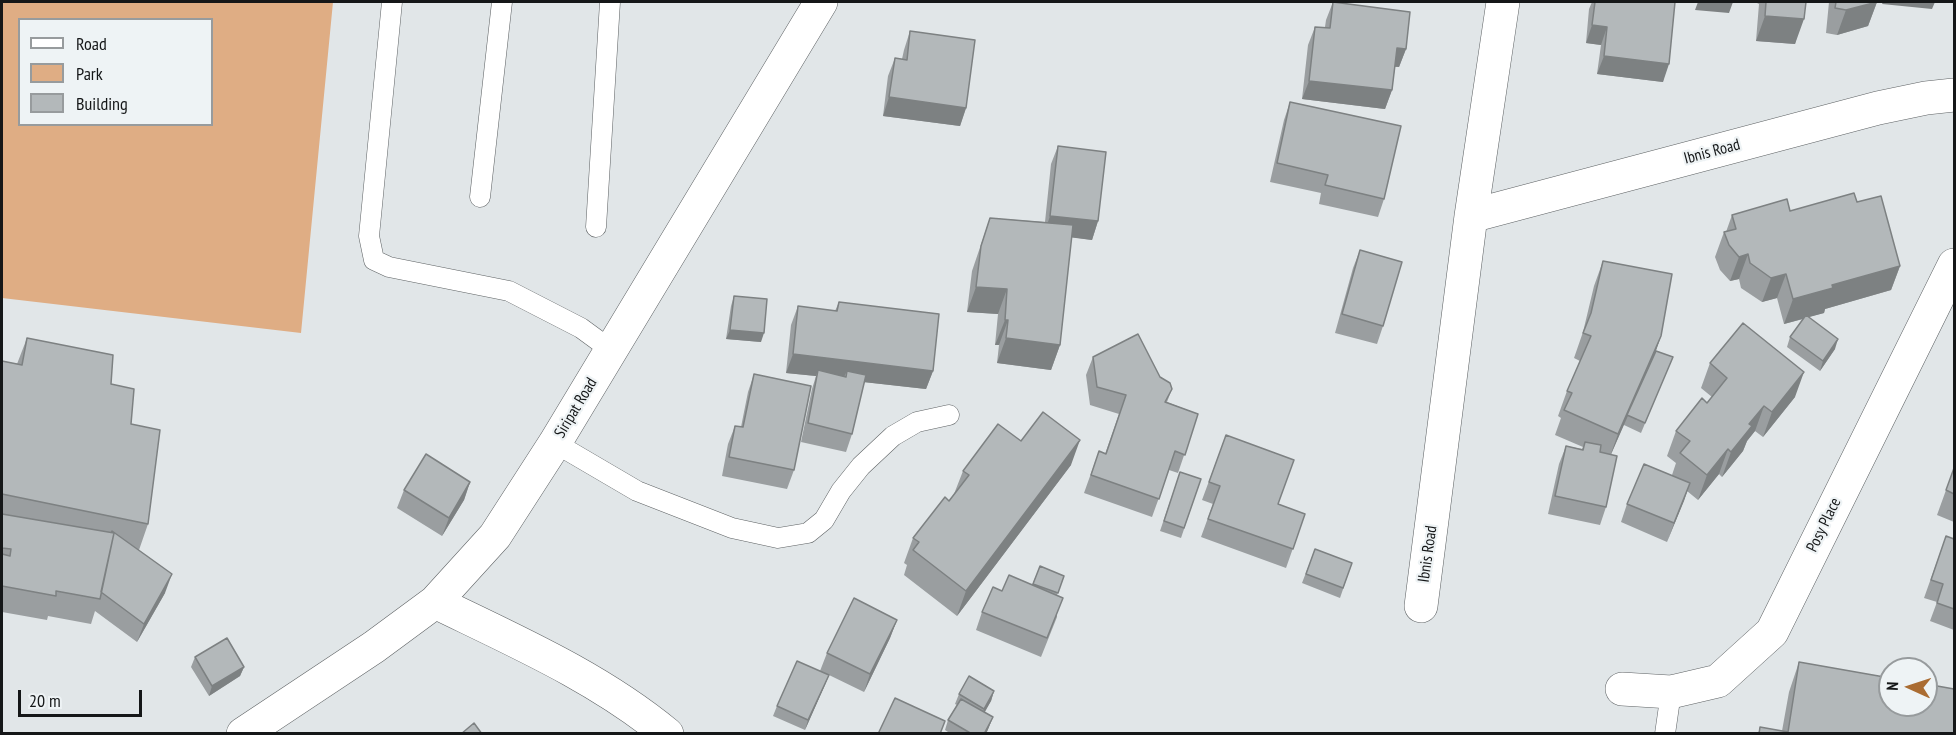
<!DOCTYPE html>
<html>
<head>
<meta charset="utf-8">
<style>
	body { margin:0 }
	#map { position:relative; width:1956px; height:735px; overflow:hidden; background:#e1e6e8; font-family:"PT Sans Narrow",sans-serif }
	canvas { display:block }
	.frame { position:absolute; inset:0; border:3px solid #151718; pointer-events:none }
	.legend { position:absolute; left:18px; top:18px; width:195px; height:108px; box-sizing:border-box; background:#eef3f5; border:2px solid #979b9d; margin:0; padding:8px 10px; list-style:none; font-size:18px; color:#151718 }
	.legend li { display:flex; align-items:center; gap:12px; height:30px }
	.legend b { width:30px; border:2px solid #979b9d }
	.north { position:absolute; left:1878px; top:657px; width:60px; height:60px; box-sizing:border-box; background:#eef3f5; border:2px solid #979b9d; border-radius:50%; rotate:273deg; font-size:16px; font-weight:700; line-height:24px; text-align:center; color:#151718 }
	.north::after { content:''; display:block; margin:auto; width:21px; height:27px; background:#aa6c32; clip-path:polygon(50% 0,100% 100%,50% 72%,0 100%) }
	.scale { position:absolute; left:18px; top:690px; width:124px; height:27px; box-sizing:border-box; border:3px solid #151718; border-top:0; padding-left:8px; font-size:18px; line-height:21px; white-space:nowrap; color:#151718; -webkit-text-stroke:4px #eef3f5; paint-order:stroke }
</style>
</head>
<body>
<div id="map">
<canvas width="1956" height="735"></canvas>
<div class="frame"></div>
<ul class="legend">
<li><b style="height:8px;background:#fff"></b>Road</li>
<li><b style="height:16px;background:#dfad84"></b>Park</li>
<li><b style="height:16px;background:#b3b8ba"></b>Building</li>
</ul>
<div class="north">N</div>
<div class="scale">20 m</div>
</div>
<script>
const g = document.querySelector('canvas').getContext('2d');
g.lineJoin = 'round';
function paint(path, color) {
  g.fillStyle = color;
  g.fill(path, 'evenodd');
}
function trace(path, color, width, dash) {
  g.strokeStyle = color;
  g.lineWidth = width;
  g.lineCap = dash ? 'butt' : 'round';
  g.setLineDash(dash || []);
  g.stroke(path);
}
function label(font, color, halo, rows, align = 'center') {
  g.font = font + ' "PT Sans Narrow",sans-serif';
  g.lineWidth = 4.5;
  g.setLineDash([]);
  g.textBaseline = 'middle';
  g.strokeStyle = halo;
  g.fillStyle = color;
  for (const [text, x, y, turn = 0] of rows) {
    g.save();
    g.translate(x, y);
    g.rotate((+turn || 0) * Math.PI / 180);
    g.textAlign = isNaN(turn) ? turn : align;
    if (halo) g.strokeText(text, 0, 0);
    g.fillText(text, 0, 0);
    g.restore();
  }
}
const green = new Path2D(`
	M2,2H333L301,333L2,298ZM20,20H212V124H20Z`);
const lane = new Path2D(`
	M392,2L369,236L374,260L389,267L509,291L581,328L611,350
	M480,197L502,2
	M596,227L610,2
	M555,443L637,491L732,528L778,538L808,533L824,520L841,491L861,466L893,436L917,422L949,415
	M1665,734L1671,692`);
const street = new Path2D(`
	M1471,216L1878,108L1926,98L1954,95
	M435,602C515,641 598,677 667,734
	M1421,606L1471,216L1503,2
	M1622,689L1671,692L1718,681L1772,632L1954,265
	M243,734L374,647L435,602L495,536L555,443L821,2`);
const wall = new Path2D(`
	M1333,2L1406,49L1399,67H1395L1392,90L1385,109L1302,99L1308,45L1315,27H1325L1326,20Z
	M1592,2H1675L1663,82L1597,74L1601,45L1586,43L1589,9Z
	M1758,2H1806L1795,44L1756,41L1759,4L1757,3Z
	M1829,2H1877L1868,26L1837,35L1826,33Z
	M910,31L966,108L960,126L883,116L888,76L895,58L902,59L904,50Z
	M1290,102L1384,199L1378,217L1319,204L1321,193L1270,182L1284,120Z
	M1058,146L1098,221L1092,240L1071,237L1060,345L1051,370L997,363L999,345H995L998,314L967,312L972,271L990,218L1045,222L1051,164Z
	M1857,202L1900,266L1891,290L1825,309L1824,313L1808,317L1835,349L1820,371L1787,347L1790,337L1803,319L1784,324L1777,298L1762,302L1741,288L1739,279L1730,281L1720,270L1715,257L1724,232H1726L1732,215L1790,211Z
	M1360,250L1383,326L1377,344L1335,333L1353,268Z
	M1603,261L1661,336L1656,351L1673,357L1641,433L1624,425V424L1611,454L1606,507L1600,525L1548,514L1559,464L1566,446L1582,449L1583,447L1555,435L1561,418L1558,416L1567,391L1580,361L1574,358L1583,332L1594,286Z
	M734,296L761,342L726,339L731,306Z
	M839,302L933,371L926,389L864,382L852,434L846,452L801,442L812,389L816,376L786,373L791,325L798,306L835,311Z
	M27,338L111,384L131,424L148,524L139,550L165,593L137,642L95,611L91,624L48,616L47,620L2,612V361L17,364Z
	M1093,357L1160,377L1172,389L1167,402L1198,414L1178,473L1169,470L1152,517L1084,493L1099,451L1105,454L1119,414L1090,405L1086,375Z
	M1710,363L1795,397L1763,437L1755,431L1747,441L1743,451L1722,477L1719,474L1698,500L1687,491L1667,542L1621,522L1627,504L1672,475L1676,463L1667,456L1676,431L1707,403L1712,397L1701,388Z
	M754,374L794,470L787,489L722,476L728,444L735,426L741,427L748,392Z
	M1226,435L1278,504L1305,514L1286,568L1201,537L1213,504L1202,500Z
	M1021,441L1071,465L957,616L904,575L907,565L904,563L913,538L949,501L954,494L963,471Z
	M1954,468V522L1937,515Z
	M1180,472L1201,479L1181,538L1160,531Z
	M470,482L464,500L442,536L397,508L404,490Z
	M1946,536L1954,539V630L1930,621L1937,602L1924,598Z
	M1315,549L1352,563L1340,598L1302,583Z
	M1040,566L1064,576L1057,595V617L1041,657L976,630L982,612L1032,585Z
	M897,620L890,638L864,692L829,675L805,730L773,716L777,706L820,671L827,653Z
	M195,657L244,667L240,676L209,696L191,667Z
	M1799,662L1954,734H1758L1760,727L1782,731L1789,692Z
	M994,691L991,701L984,712L993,717L986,734H951L945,730L948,720L957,705L955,704L959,694Z`);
const shadedWall = new Path2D(`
	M1698,2H1733L1729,13L1695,10Z
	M1877,2L1868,26L1837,35L1846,10Z
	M1883,2H1935L1932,9L1882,4Z
	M1765,16L1804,19L1795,44L1756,41Z
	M1592,25L1607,27L1601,45L1586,43Z
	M1397,48L1406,49L1399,67L1390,66Z
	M1604,56L1669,64L1663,82L1597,74Z
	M1309,81L1392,90L1385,109L1302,99Z
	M889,97L966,108L960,126L883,116Z
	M1050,216L1098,221L1092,240L1044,234Z
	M1748,254L1739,279L1730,281L1739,257Z
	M1900,266L1891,290L1825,309L1824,313L1784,324L1793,299L1832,285Z
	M1786,274L1777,298L1762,302L1771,278Z
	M976,287L1007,289L998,314L967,312Z
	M1005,320H1008L999,345H995Z
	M730,330L764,333L761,342L726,339Z
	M1661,336L1652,361L1609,459L1618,434Z
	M1006,338L1060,345L1051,370L997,363Z
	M1838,339L1835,349L1820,371L1823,361Z
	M793,354L933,371L926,389L845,380L847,371L843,379L818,370L816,376L786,373Z
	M1804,372L1795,397L1763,437L1772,412Z
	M1764,406L1755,431L1747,441L1743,451L1722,477L1731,452L1749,424Z
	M1080,440L1071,465L957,616L966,591Z
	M1728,449L1719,474L1698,500L1707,475Z
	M470,482L464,500L442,536L449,518Z
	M1690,483L1684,501L1667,542L1674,523Z
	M172,574L165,593L137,642L144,624Z
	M897,620L890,638L864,692L870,674Z
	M244,667L240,676L209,696L212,686Z
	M829,675L825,685L805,730L808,720Z
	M994,691L991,701L981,719L984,709Z
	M993,717L989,727L986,734H984Z`);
const building = new Path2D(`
	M1333,2L1410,12L1406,49L1397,48L1392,90L1309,81L1315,27L1330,28Z
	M1595,2H1675L1669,64L1604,56L1607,27L1592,25Z
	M1766,2H1806L1804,19L1765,16Z
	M1836,2H1877L1846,10L1835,8Z
	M910,31L975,40L966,108L889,97L895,58L907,60Z
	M1290,102L1401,126L1384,199L1325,185L1328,175L1277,163Z
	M1058,146L1106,152L1098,221L1050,216Z
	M1854,193L1857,202L1881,196L1900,266L1832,285L1833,288L1793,299L1786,274L1771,278L1750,263L1748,254L1739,257L1729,245L1724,232L1736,229L1732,215L1787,199L1790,211Z
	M990,218L1073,225L1060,345L1006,338L1008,320H1005L1007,289L976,287L981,246Z
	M1360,250L1402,262L1383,326L1342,314Z
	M1603,261L1672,274L1661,336L1618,434L1564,410L1572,393L1567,391L1591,336L1583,333L1591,313Z
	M734,296L767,299L764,333L730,330Z
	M839,302L939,314L933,371L793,354L798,306L837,311Z
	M1806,315L1838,339L1823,361L1790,337Z
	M1743,323L1804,372L1772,412L1764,406L1749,424L1752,426L1731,452L1728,449L1707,475L1680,453L1690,441L1676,431L1702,398L1707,403L1727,378L1710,363Z
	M1138,334L1160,377L1170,383L1172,389L1165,402L1198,414L1185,455L1175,451L1159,499L1091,475L1099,451L1106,454L1126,395L1097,387L1093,357Z
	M27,338L113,355L111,384L134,389L131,424L160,430L148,524L2,494V361L22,365Z
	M1656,351L1673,357L1645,423L1627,415Z
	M818,370L846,377L847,371L866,375L852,434L808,423Z
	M754,374L811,386L794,470L729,457L735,426L743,427Z
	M1043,412L1080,440L966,591L913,550L919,542L913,538L945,497L949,501L969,475L963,471L998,424L1021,441Z
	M1226,435L1294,460L1278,504L1305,514L1293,549L1208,519L1220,486L1209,482Z
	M1585,442L1601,445L1600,452L1617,456L1606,507L1555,496L1566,446L1583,450Z
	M426,454L470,482L449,518L404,490Z
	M1644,464L1690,483L1674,523L1627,504Z
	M1954,468V494L1946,490Z
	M1180,472L1201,479L1184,528L1164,521Z
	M2,514L114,533L100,599L56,591V596L2,586V554L10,556L11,549L2,548Z
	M112,531L172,574L144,624L101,592L114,533L112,532Z
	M1946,536L1954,539V609L1937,603L1943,584L1931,580Z
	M1315,549L1352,563L1343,588L1306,574Z
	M1040,566L1064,576L1058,593L1033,584Z
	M1009,575L1063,598L1047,638L982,612L993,587L1002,591Z
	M854,598L897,620L870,674L827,653Z
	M227,638L244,667L212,686L195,657Z
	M797,661L829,675L808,720L777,706Z
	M1799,662L1890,678V705H1926V684L1954,689V734H1759L1760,727L1788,732Z
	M969,676L994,691L984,709L959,694Z
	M895,698L945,721L940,734H878Z
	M961,699L993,717L984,734H972L948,720Z
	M474,723L482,734H461Z`);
const streetNames = [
	["Ibnis Road",1712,152,-15],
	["Siripat Road",576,408,-59],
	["Posy Place",1824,525,-64],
	["Ibnis Road",1428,554,-82]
];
paint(green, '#dfad84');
trace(lane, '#5e6264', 21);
trace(street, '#5e6264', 34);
trace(lane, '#fff', 20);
trace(street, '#fff', 33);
paint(wall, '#9a9ea0');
paint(shadedWall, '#7d8182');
paint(building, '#b3b8ba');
trace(building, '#7d8182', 1.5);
label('16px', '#151718', '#eef3f5', streetNames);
</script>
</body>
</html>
